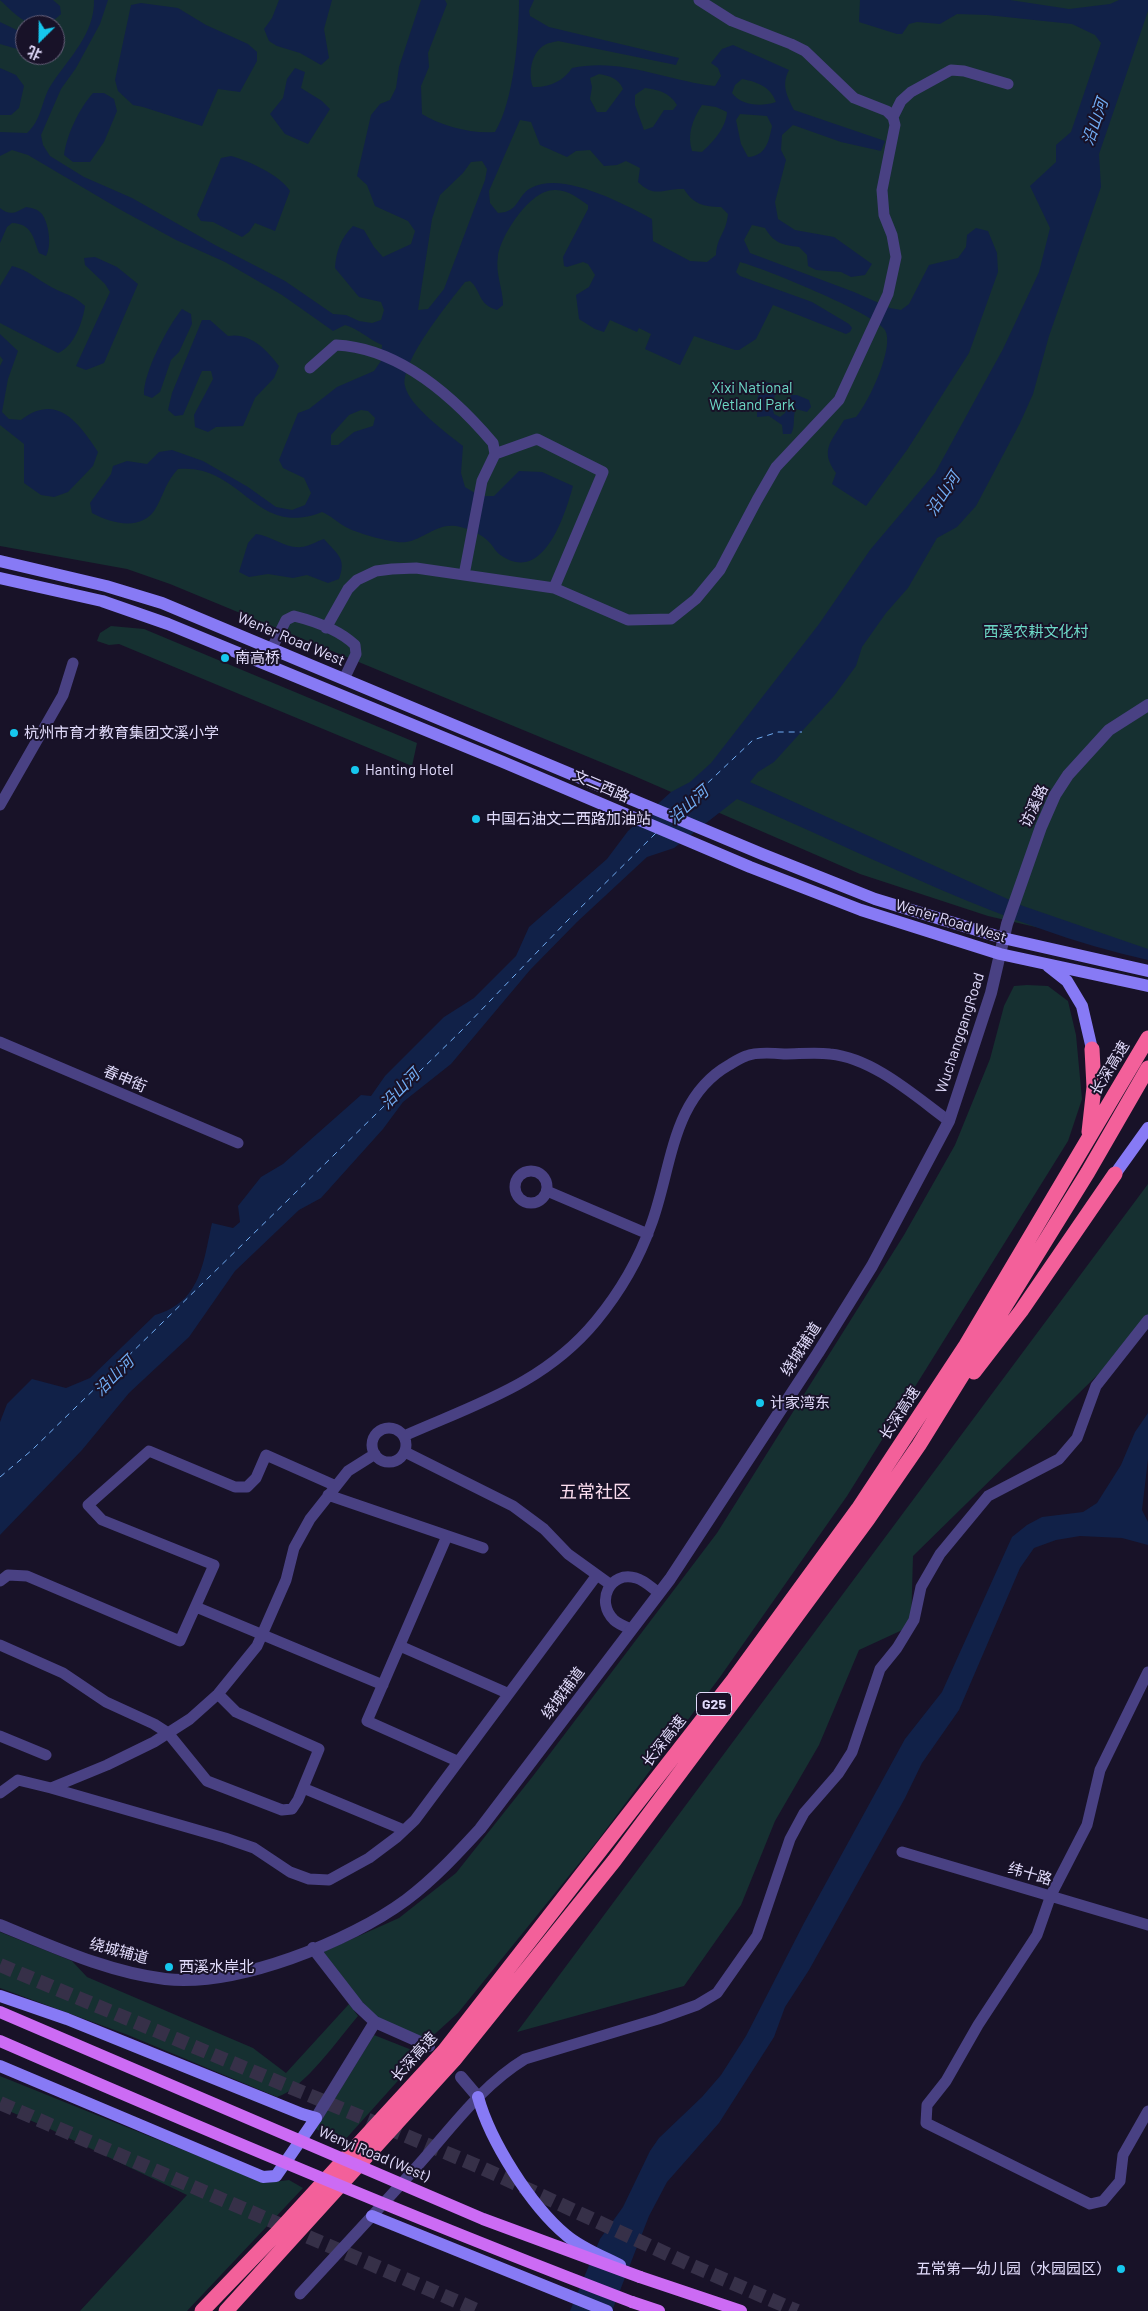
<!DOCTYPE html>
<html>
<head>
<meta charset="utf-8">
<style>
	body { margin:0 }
	#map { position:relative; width:1148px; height:2311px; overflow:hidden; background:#181228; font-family:Barlow,"Noto Sans SC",sans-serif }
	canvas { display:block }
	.north { position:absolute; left:15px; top:15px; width:50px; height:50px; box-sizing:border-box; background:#181228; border:1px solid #69637d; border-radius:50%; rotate:203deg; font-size:14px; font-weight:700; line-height:20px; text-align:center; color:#e2dcfc }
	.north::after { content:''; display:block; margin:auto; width:18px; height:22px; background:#16c7ee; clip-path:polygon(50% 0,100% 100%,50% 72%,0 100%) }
</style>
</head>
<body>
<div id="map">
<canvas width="1148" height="2311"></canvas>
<div class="north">北</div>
</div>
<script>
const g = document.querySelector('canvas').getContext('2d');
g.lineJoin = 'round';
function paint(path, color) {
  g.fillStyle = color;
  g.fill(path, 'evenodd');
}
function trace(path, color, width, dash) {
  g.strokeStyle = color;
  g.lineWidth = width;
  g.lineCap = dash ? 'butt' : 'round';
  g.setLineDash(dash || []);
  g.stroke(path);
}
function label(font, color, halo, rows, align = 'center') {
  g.font = font + ' Barlow,"Noto Sans SC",sans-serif';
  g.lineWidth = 4;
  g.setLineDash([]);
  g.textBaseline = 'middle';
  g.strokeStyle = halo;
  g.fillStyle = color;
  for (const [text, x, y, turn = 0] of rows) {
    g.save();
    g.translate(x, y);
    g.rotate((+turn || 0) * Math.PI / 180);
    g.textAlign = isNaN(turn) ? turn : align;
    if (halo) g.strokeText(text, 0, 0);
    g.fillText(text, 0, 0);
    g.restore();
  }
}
const green = new Path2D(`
	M0,0H1148V953L988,916L860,874L632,775L170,584L127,569L0,546ZM25,25H55V55H25Z
	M111,626L144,629L417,743L412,766L119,644L109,645L97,641L100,633Z
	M1027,985L1048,986L1068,1001L1076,1035L1082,1099L1068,1141L847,1496L720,1677L598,1840L458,2013L426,2042L377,2018L326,1962L323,1952L399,1918L456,1873L533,1776L717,1533L904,1235L955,1145L990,1059L1004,1006L1014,986Z
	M1148,1184V1316L1126,1347L913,1556L911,1626L859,1650L819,1745L775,1821L741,1905L684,1986L517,2032Z
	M0,1932L72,1961L87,1977L253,2048L286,2073L349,2004L358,2016C339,2038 304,2089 277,2097L128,2035L0,1988Z
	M374,2035L422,2054L343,2142L316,2129Z
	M0,2076L265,2183L289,2180L303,2188L187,2311H80L187,2195L50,2129L0,2107Z`);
const water = new Path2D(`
	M0,0H53L60,6L61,14C37,38 19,18 0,0Z
	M94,0H108L100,24L76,68L61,89L41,135L43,145L50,156L84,177L132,198L215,245L285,281L333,314L346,315L359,321L372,323L381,320L384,310L381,302L359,297L335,268C336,251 341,238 353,226L364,230L374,247L383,257L411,244L415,231L408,221L375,206L367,185L357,176L371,115L380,104L390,100L396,88L399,67L421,0H445L447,4L428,53L429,67L421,86L422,114C442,126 471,134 495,132C514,101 519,36 519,0H534L529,11L530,16L549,27L679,58L676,65L558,41C554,42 547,43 543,46C531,54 528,75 533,87C548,88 564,81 572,68C621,57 668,81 715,86L721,76L718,68L711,63L722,49L733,45L789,70C781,85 787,96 794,110L885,141L881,151L841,142L793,125L782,135L781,150L786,160L775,202L778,219L795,230L834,237L872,264L865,275L851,277L841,272L816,270L808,266L807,255L799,247C782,245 774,243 765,228L752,225L744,240L750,253L854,292L890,308L901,310L909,304L929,265L958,258L966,247L967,235L976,228L988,231L997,253L998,272L969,353L907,450L866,506L832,484L836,473C819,450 832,441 844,420L856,417C869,402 895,346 885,330C874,313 763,268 740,262L736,272L740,276L812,302L849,324L852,328L850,332L846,334L773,305L756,339L739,350H735L694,336L680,365L645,349L651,334L639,328L637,332L610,320L604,332L595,329L579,319L576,295L589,287L595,275L588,264L583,262L567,267L564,266L563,257L588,209V205C578,198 567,189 554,190C530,190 501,235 498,256C495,274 503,288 503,305L497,310C477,304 482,291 470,281L465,282C450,301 400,362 405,386C409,406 448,434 463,446L461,473L465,487L480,496H494L519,471L542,472L573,486C565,515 543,587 499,554C496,552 493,546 490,543C482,534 468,528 456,526C437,523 424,539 406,542C394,544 355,533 344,526C336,521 331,516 322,512C255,539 242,463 178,469C166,482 165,491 157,506C144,532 112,524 92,513L90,503L111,474L113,466L127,461L147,464L159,452L172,450L203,461L248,487L276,507L292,510L305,505L311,493L304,478L283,468L279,460L298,413L309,409L337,387L374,371L381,361L382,345C368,339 359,329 345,325L333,331L282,295L225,262L176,240L121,210L28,155L12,150L0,156V132L27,133C42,120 41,101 51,85C68,59 95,34 94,0ZM599,74C610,76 618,78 623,89L606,112H597L590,99L592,87L590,78ZM742,79C757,82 770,86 776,102C761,107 742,106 732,93L735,85ZM645,88C659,90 669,92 677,105L673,110H664L653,127L644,130L635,105V95ZM702,105L716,107L727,112C726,128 713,142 702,152L692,151C687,135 692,120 702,105ZM740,114L767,116L772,126C769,141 766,156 748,157L741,144L736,120ZM520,120L531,122L540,145L567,157L576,151L590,150L604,166L617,165L626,161L640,168L638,182C655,199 664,188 684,189C693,204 704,207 721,207L728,214C726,234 717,236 716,255L707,262L690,261L653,241L652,219C624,204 564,172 533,187C516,194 521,212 498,213L490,203L489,191ZM482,161L487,169L485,180L444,289L428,309L418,310L432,219L440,195L463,173L471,162ZM361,410L368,411L375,418L373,426L354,432L338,445H331V435L349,415Z
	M279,0H332L324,29L329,58L321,65L300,53L277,46L269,41L264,29L272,18Z
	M860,0H1010L1069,9L1110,4L1119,0H1148V11L1099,154L1101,187L1049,336L1033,394L1020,423L976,506L957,527L937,538L908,588L886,613L862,647L856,666L834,696L774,762L758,772L750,782L1023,906L1148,949V960C1004,928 872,856 737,799L674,848L647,857L577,922L530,970L451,1064L403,1102L383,1129L321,1198L299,1210L235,1271L189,1337L129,1393L82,1450L0,1535V1422L7,1404L32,1379L66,1388L90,1378L155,1315C201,1302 203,1263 212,1223L233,1228L240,1222L238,1206L261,1177L283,1164L361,1095L371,1096L385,1076L444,1017L474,998L516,956L529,927L607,859L628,831L671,792L690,782L711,763L819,624L870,550L935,473L1003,349L1039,272L1050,228L1030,186L1056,162V145L1071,132L1101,43L1095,35L1072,24L987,15L957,14L940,24L917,22L909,24L902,34H897L859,22Z
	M141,3L178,8L206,25L248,44L257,52V61L240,92L218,89L202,126L143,107L133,105L118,91L115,80L131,5Z
	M0,22L23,33L25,36L24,51L0,44Z
	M0,68L16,75L24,86L19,108L11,115H0Z
	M295,68L305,72L301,88L322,101L330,109L308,144L285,134L270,114L283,98L287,79Z
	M93,93H104L114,99L117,111L104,142L90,162H73L64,155C67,134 79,109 93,93Z
	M231,156C249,161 280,175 290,191L275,231L255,223L249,232L242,237L213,222L201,221L197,215L221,158Z
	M26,207C32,208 37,209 41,213C49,222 52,246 46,256L39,253C33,237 32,224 12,223L7,227L0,243V208C10,216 15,213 26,207Z
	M95,257L117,267L138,284L104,363L86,370L76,366L110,292L105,284L85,265L84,258Z
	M12,266C30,270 41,283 57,290C70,296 74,296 85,306C83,321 74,347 58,353L0,323V286Z
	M182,309L191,314L192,324L179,352L171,360L160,392L152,398L144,395C143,373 168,326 182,309Z
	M202,320H210L228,336C250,332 267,350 279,366L274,378L255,398L243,426L216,427L208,432L195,427L194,415L213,379L211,371H202L183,415L175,416L168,410L172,393Z
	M0,334L18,351L8,379L2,412L9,419L21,420C57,392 79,423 98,452L93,466L68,492L54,497L41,495L24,483V444L0,425V366L3,360L0,356Z
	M764,382L772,383L777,388L772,405L774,414L780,417L785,413L791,395H797L809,400L811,407L807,412L796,409C792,417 796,425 791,434H783L782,425L769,416L757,417V399Z
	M256,534C271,536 287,549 301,547C308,547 317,541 324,539C337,554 347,558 339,579L328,583L307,575L293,578L268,574L249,577L239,572L248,543Z
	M1148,1413V1459L1142,1510L1148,1522V1545L1122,1538L1080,1536L1056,1540L1034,1548L1020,1568L959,1710L922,1763L905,1798L809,1970L785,2007L774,2037L719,2123L667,2182L649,2216L612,2311H570L600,2239L623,2207L650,2151L659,2138L702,2097L721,2075L746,2036L804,1923L905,1739L942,1692L1012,1537L1027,1525L1042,1517L1083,1512L1097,1503L1121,1465L1135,1432Z`);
const ferry = new Path2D(`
	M676,813L753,740L778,732H802
	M0,1477L32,1450L463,1029L567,921L656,833`);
const trunkTunnel = new Path2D(`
	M0,1965L480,2167L693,2266L797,2311
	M0,2103L479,2311`);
const minor = new Path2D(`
	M893,117L901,101L911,92L951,70L964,71L1008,84
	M310,368L336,345C400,348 454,397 493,443L495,454L482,481L464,575
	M495,454L537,439L603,472L554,588
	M326,628L348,589L357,580L376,571L392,569L416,568L554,588L628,620L671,619L696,599L720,570L757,500L776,467L839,400L888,294L896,257L892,235L884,215L882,190L895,125L893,117L887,111L854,98L805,51L791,44L732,21L699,0
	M272,648L286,620L294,616C314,621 339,630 355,645L356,654L344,679
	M0,805L63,695L73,663
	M0,1042L238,1143
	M515 1187a16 16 0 1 1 32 0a16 16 0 1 1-32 0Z
	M547,1191L648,1234
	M372 1445a17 17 0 1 1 34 0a17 17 0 1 1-34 0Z
	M404,1436C476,1404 544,1384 596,1321C619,1293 639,1259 651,1225C672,1169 671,1098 729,1065C734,1062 740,1058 746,1056C756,1052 773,1053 784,1054C799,1054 815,1052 830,1054C873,1058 915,1096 949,1121
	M405,1452L513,1506L544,1529L568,1554L611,1585
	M328,1495L483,1548
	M447,1536L367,1721L457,1761
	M0,1581L8,1575L27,1576L180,1641L214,1565L102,1520L88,1505L149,1451L235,1487H247L256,1478L266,1455L336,1486
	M196,1607L383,1685
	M631,1629C626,1627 618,1624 614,1620C595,1602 610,1570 636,1578C644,1580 652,1588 659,1593
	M0,1645L63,1673L106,1702L154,1724L168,1733L207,1781L282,1810L292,1809L298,1800L319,1749L236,1712L218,1694
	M400,1646L507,1693
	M1148,1672L1100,1770L1087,1825L1051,1895L1037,1935L978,2025L946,2081L927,2105L926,2123L1090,2204L1103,2201L1120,2181L1123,2155L1148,2111
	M0,1736L46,1755
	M51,1788L225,1838L254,1848L290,1872L309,1879L329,1880L369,1858L397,1837L415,1820L597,1575
	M303,1788L404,1830
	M0,1793L18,1780L51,1788L107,1765L154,1742L190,1719L218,1694L257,1646L286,1580L294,1548L310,1519L348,1471L375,1454
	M902,1852L1148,1925
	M300,2294C338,2253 375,2213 412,2172C448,2133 479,2087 525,2059L658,2019L697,2005L717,1993L757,1936L790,1839L804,1813L838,1774L852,1752L880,1669L897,1648L914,1620L921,1587L940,1554L988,1496L1059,1459L1077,1438L1096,1386L1148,1320`);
const tertiary = new Path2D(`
	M0,1925C54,1947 107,1972 165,1979C237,1987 349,1942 406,1900C434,1879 457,1854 480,1829L670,1579L818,1353L872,1266L949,1121L991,993L1007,924L1041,827L1055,795L1068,775L1109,730L1148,705
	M313,1948L358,2006L375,2022L429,2046
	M461,2077L478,2097
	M316,2118L375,2022`);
const secondary = new Path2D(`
	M0,561L106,586L162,603L762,854L875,899L1003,938L1148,971
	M0,578L102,601L168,624L503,762L750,867L861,910L1000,954L1148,986
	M1048,966L1067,981L1082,1006L1092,1049
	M1115,1174L1148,1128
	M0,1996L67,2019L302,2114L316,2118L276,2176L263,2177L0,2066
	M478,2097C490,2141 531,2206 566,2235C581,2248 602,2256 620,2265
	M372,2216L607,2311`);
const primary = new Path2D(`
	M640,2277L741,2311
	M632,2302L659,2311`);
const motorway = new Path2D(`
	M1089,1132L1094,1087L1092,1049
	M974,1372L1021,1311L1115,1174
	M202,2311L275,2235L444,2051L734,1679L858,1509L966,1345L1148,1038
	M226,2311L454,2060L614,1861L745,1686L868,1519L919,1445L1088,1172L1148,1068`);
const primaryBridge = new Path2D(`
	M0,2012L483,2219L640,2277
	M0,2041C209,2132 419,2221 632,2302`);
const markers = [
	[225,658,5,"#16c7ee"],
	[14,733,5,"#16c7ee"],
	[355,770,5,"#16c7ee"],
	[476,819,5,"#16c7ee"],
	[760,1403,5,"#16c7ee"],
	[169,1967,5,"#16c7ee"],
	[1121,2269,5,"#16c7ee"]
];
const shields = [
	[714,1704,35]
];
const shieldNames = [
	["G25",714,1704]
];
const parkNames = [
	["Xixi National",752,388],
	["Wetland Park",752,405],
	["西溪农耕文化村",1036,632]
];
const streetNames = [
	["Wen'er Road West",291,639,23],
	["文二西路",601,786,23],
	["访溪路",1034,806,-65],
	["Wen'er Road West",951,921,17],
	["WuchanggangRoad",960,1033,-72],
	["长深高速",1110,1068,-59],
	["春申街",125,1079,23],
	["绕城辅道",801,1349,-57],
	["长深高速",900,1413,-57],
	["绕城辅道",563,1693,-53],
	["长深高速",664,1741,-52],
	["纬十路",1030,1874,16],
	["绕城辅道",119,1951,15],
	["长深高速",414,2057,-48],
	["Wenyi Road (West)",374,2154,23]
];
const poiNames = [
	["南高桥",235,658],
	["杭州市育才教育集团文溪小学",24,733],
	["Hanting Hotel",365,770],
	["中国石油文二西路加油站",486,819],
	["计家湾东",770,1403],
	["西溪水岸北",179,1967],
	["五常第一幼儿园（水园园区）",1111,2269,"right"]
];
const waterNames = [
	["沿山河",1095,122,-71],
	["沿山河",943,494,-57],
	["沿山河",688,805,-41],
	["沿山河",400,1089,-46],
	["沿山河",114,1376,-45]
];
const quarterNames = [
	["五常社区",595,1492]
];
paint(green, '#163031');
paint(water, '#112148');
trace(ferry, '#71adf4', 1, [6, 5]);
trace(trunkTunnel, '#363048', 14, [14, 7]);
trace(minor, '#494183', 11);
trace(tertiary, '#494183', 12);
trace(secondary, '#877af5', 12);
trace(primary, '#cc6bf4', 12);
trace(motorway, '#f3609a', 15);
trace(primaryBridge, '#cc6bf4', 12);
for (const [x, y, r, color] of markers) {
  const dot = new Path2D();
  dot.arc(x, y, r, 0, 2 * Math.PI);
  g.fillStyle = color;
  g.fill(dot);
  trace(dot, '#181228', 2);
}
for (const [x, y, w] of shields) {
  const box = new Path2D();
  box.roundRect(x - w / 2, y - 11.5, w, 23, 4);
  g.fillStyle = '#181228';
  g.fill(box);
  trace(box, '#e2dcfc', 1);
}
label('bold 14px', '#e2dcfc', null, shieldNames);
label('15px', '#6cd8c6', '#181228', parkNames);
label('15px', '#e2dcfc', '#181228', streetNames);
label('15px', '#e2dcfc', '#181228', poiNames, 'left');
label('italic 16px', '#71adf4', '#181228', waterNames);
label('18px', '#fcddef', '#181228', quarterNames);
</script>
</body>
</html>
